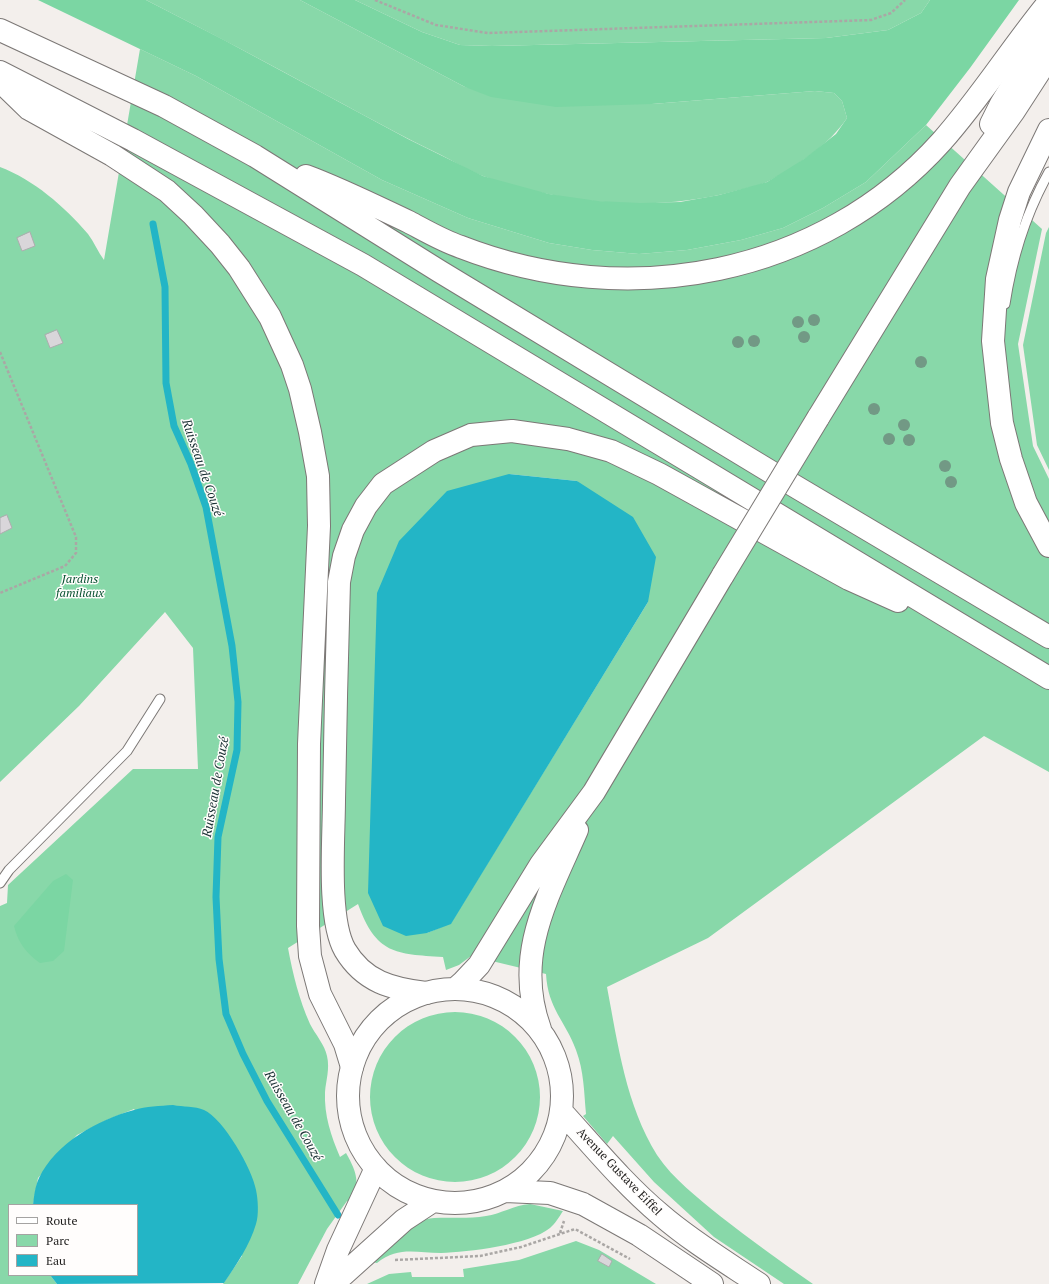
<!DOCTYPE html>
<html>
<head>
<meta charset="utf-8">
<style>
	body { margin:0 }
	#map { position:relative; width:1049px; height:1284px; overflow:hidden; background:#f3efec; font-family:"PT Serif",serif }
	canvas { display:block }
	.legend { position:absolute; left:8px; top:1204px; width:130px; height:72px; box-sizing:border-box; background:#fffdfc; border:1px solid #a5a3a2; margin:0; padding:5px 7px; list-style:none; font-size:12px; color:#1e1d1c }
	.legend li { display:flex; align-items:center; gap:8px; height:20px }
	.legend b { width:20px; border:1px solid #a5a3a2 }
</style>
</head>
<body>
<div id="map">
<canvas width="1049" height="1284"></canvas>
<ul class="legend">
<li><b style="height:5px;background:#fff"></b>Route</li>
<li><b style="height:11px;background:#88d8a9"></b>Parc</li>
<li><b style="height:11px;background:#23b5c6"></b>Eau</li>
</ul>
</div>
<script>
const g = document.querySelector('canvas').getContext('2d');
g.lineJoin = 'round';
function paint(path, color) {
  g.fillStyle = color;
  g.fill(path, 'evenodd');
}
function trace(path, color, width, dash) {
  g.strokeStyle = color;
  g.lineWidth = width;
  g.lineCap = dash ? 'butt' : 'round';
  g.setLineDash(dash || []);
  g.stroke(path);
}
function label(font, color, halo, rows, align = 'center') {
  g.font = font + ' "PT Serif",serif';
  g.lineWidth = 3;
  g.setLineDash([]);
  g.textBaseline = 'middle';
  g.strokeStyle = halo;
  g.fillStyle = color;
  for (const [text, x, y, turn = 0] of rows) {
    g.save();
    g.translate(x, y);
    g.rotate((+turn || 0) * Math.PI / 180);
    g.textAlign = isNaN(turn) ? turn : align;
    if (halo) g.strokeText(text, 0, 0);
    g.fillText(text, 0, 0);
    g.restore();
  }
}
const green = new Path2D(`
	M146,0H300L465,87L652,104L815,91L834,93L842,101L847,118C829,145 797,166 769,181C759,186 746,188 735,191C655,213 562,204 483,176C469,171 455,162 441,155C403,137 366,116 328,96C268,63 207,31 146,0Z
	M355,0H930L921,13L888,30L826,38L492,46L460,45L422,32Z
	M140,49L196,76L382,180L468,218L549,243L592,250L639,254L687,250L741,240L783,228L823,208L866,182L926,125L1042,229L1018,344L1033,446L1049,479V772L984,736L708,938L607,987C618,1045 626,1105 657,1155C673,1179 698,1198 720,1216C751,1240 781,1262 813,1284H784L714,1237L654,1182L613,1136L607,1144L583,1116L586,1114C584,1092 584,1071 576,1050C565,1020 548,1009 546,974L471,956L459,965L446,970L443,957C395,954 376,954 358,904L288,948C293,975 299,999 310,1024C315,1034 325,1045 327,1056C330,1069 326,1080 325,1092C324,1115 331,1136 340,1157L346,1153C358,1174 359,1182 353,1205L347,1201L327,1229L298,1284H223L242,1256L134,1109L109,1119L77,1135L38,1178L33,1205H9V1275H50L57,1284H0V906L7,903L8,885L133,769H198L193,648L165,612L79,706L0,782V167C34,180 64,206 88,234C94,242 98,252 104,260ZM509,474L577,481L648,602L451,923L427,933Z
	M1049,227V470L1037,445L1023,345L1046,233Z
	M370 1097a85 85 0 1 1 170 0a85 85 0 1 1-170 0Z
	M530,1204L563,1211C559,1217 555,1224 550,1228C529,1245 468,1252 441,1253C416,1253 398,1246 377,1263L372,1262C387,1248 412,1219 434,1218C451,1217 468,1219 486,1216C501,1214 514,1205 530,1204Z
	M576,1241L599,1250L656,1284H367L389,1274L411,1272L412,1277H464L463,1269L519,1260Z`);
const forest = new Path2D(`
	M38,0H146L224,40L408,139L483,176L549,194L598,201L640,203L680,202L719,195L767,182L804,159L836,134L847,118L842,101L834,93L815,91L652,104L556,107L491,97L465,87L300,0H355L422,32L460,45L492,46L826,38L888,30L921,13L930,0H1019L970,68L926,125L866,182L823,208L783,228L741,240L687,250L639,254L592,250L549,243L468,218L382,180L196,76Z
	M66,874L73,880L64,951L53,961L40,963C27,954 18,943 14,926L53,881Z`);
const water = new Path2D(`
	M509,474L577,481L633,517L656,557L648,602L451,924L427,933L406,936L383,926L368,893L377,593L399,541L447,491Z
	M173,1105C183,1107 195,1106 204,1110C223,1118 253,1170 256,1190C258,1199 259,1215 256,1224C250,1245 236,1265 224,1283L57,1284L50,1275H137V1205H33C34,1197 35,1186 39,1178C56,1143 97,1120 134,1110C146,1106 160,1106 173,1105Z`);
const stream = new Path2D(`
	M153,224L165,287L166,383L174,426L191,464L206,507L232,646L238,702L237,750L218,837L216,897L219,959L226,1014L243,1054L267,1101L338,1215`);
const building = new Path2D(`
	M30,232L35,246L22,251L17,238Z
	M57,330L63,343L50,348L45,335Z
	M7,515L12,528L0,534V518Z
	M602,1254L612,1261L609,1267L598,1261Z`);
const path = new Path2D(`
	M375,0L436,25L488,33L871,20L891,13L905,0
	M0,352L76,537V553L65,566L0,593
	M560,1233L564,1221
	M395,1260L480,1256L521,1247L575,1229L630,1259`);
const lane = new Path2D(`
	M1005,304C1012,258 1026,213 1049,172
	M0,883L9,870L127,751L160,699`);
const secondary = new Path2D(`
	M991,124L1001,104L1049,25
	M818,418L960,186L1014,111L1049,57
	M455,989L463,982L479,965L541,864L594,792L723,575
	M348 1096a107 107 0 1 1 214 0a107 107 0 1 1-214 0Z
	M540,1029C513,955 548,897 577,830
	M561,1111C593,1146 624,1184 661,1215C691,1241 726,1262 759,1284
	M505,1191L550,1193L583,1204L639,1235L712,1284
	M326,1284L338,1250L376,1168
	M333,1284L404,1220L433,1201`);
const highway = new Path2D(`
	M0,30L164,106L255,156L439,271L771,472L1049,637
	M0,72L133,140L363,265L1049,678
	M0,81L29,109L112,155L167,191L193,215L220,244L239,268L270,317L292,365L300,389L310,432L318,476L319,526L309,744L308,926L310,956L320,994L345,1044L352,1067
	M1049,130L1019,192L1010,220L997,279L993,341L1002,423L1011,459L1026,503L1049,546
	M306,176C341,189 375,206 409,222C426,231 443,241 461,247C628,312 821,276 942,141C981,97 1012,47 1049,2
	M426,993C392,989 364,982 345,950C327,919 334,837 334,800C335,727 337,655 339,582L344,556L353,530L366,506L383,484L434,451L471,435L512,431L568,439L611,451L659,474L849,579L898,601`);
const secondaryBridge = new Path2D(`
	M723,575L818,418`);
const trees = [
	[814,320],
	[798,322],
	[804,337],
	[754,341],
	[738,342],
	[921,362],
	[874,409],
	[904,425],
	[889,439],
	[909,440],
	[945,466],
	[951,482]
];
const parkNames = [
	["Jardins",80,580],
	["familiaux",80,594]
];
const streetNames = [
	["Avenue Gustave Eiffel",619,1172,46]
];
const waterNames = [
	["Ruisseau de Couzé",202,468,71],
	["Ruisseau de Couzé",216,787,-80],
	["Ruisseau de Couzé",293,1116,60]
];
paint(green, '#88d8a9');
paint(forest, '#7bd6a3');
paint(water, '#23b5c6');
trace(stream, '#23b5c6', 7);
paint(building, '#d9d6da');
trace(building, '#aeacaf', 1);
trace(lane, '#7c7876', 11);
trace(secondary, '#7c7876', 24);
trace(highway, '#7c7876', 24);
trace(path, '#aaa7a5', 2.5, [3, 2]);
trace(lane, '#fff', 9);
trace(secondary, '#fff', 22);
trace(highway, '#fff', 22);
trace(secondaryBridge, '#7c7876', 24, []);
trace(secondaryBridge, '#fff', 22);
g.fillStyle = '#729985';
for (const [x, y] of trees) {
  g.beginPath();
  g.arc(x, y, 6, 0, 2 * Math.PI);
  g.fill();
}
label('italic 12px', '#085231', '#fffdfc', parkNames);
label('12px', '#1e1d1c', '#fffdfc', streetNames);
label('italic 13px', '#1a3134', '#fffdfc', waterNames);
</script>
</body>
</html>
